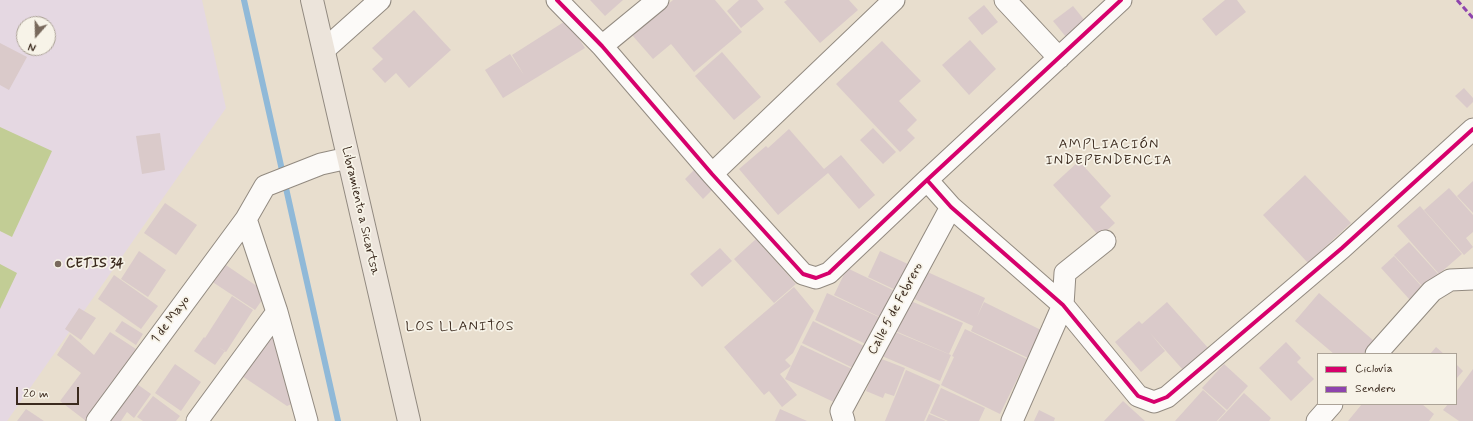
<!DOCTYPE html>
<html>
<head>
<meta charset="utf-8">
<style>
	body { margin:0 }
	#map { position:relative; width:1473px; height:421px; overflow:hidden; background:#e8dece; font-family:Mynerve,sans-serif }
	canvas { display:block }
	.legend { position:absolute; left:1317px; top:353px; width:140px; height:52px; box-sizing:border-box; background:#f7f3e8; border:1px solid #aca397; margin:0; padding:5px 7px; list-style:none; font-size:12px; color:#3b2a1e }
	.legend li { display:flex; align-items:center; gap:8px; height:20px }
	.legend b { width:20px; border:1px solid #aca397 }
	.north { position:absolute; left:16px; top:16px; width:40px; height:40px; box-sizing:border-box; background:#f7f3e8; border:1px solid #aca397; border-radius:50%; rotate:200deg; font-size:11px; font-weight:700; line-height:16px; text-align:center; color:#3b2a1e }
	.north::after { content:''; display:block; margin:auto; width:14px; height:18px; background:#78695c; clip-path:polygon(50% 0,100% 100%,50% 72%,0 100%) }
	.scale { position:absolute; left:16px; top:387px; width:63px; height:18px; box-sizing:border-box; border:2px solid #3b2a1e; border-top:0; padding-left:5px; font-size:12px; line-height:14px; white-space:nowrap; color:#3b2a1e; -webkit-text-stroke:3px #f7f3e8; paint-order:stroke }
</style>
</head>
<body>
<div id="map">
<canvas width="1473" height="421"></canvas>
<ul class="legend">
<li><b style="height:5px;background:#d6006c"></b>Ciclovía</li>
<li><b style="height:5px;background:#8e44ad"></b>Sendero</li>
</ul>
<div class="north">N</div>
<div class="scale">20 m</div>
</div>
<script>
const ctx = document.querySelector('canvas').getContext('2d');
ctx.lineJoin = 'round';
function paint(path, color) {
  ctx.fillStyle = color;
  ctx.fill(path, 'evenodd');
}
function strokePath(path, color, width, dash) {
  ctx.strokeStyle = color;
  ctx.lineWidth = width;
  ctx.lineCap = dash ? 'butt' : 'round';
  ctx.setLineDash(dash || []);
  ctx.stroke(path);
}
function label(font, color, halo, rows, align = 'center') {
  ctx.font = font + ' Mynerve,sans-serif';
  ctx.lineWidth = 3.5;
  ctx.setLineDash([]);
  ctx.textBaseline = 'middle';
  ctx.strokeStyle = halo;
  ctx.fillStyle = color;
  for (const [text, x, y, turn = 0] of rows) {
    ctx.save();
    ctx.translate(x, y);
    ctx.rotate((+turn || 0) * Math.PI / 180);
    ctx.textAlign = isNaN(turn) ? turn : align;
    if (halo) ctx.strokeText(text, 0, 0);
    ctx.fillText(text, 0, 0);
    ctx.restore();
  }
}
const built = new Path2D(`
	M0 0H202L226 108 7 421H0ZM24 24H48V48H24Z`);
const green = new Path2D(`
	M0 127 52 151 12 237 0 231Z
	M0 264 17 273 0 309Z`);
const stream = new Path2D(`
	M244 0 338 421`);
const building = new Path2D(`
	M590 0H623L605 16Z
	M673 0H715L742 32 694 72 671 44 653 59 632 35Z
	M739 0H757L764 9 741 28 727 11Z
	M787 0H849L858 10 820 43 784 2Z
	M1225 0H1237L1246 12 1216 36 1202 19Z
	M984 5 998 22 982 35 968 18Z
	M1073 6 1086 22 1066 37 1053 21Z
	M414 10 451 50 409 88 396 73 385 83 372 69 383 59 372 48Z
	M567 20 585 48 503 98 485 70 510 54 524 75 512 55Z
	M970 40 996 69 969 95 942 65Z
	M882 41 921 81 899 101 917 120 907 130 915 138 900 152 836 84Z
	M0 43 27 57 9 90 0 85Z
	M722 52 761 97 734 120 695 76Z
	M1464 88 1473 98V102L1467 108 1455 96Z
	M873 128 896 152 883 164 860 140Z
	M789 129 824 169 841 155 875 195 859 209 828 173 778 215 739 169 766 146 768 148Z
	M160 133 165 170 142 174 136 136Z
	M1079 161 1111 196 1100 207 1115 223 1100 237 1053 185Z
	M695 169 713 189 703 199 685 179Z
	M1305 175 1351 223 1308 263 1263 215Z
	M1473 181V213L1457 196Z
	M1449 188 1473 215V232L1466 238 1473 247 1464 255 1424 210Z
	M165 203 197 225 176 255 144 233Z
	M1420 206 1462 254 1439 274 1397 226Z
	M756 239 796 284 774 303 734 259Z
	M1409 242 1439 275 1424 288 1394 255Z
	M720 248 732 261 702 287 690 274Z
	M139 251 166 270 148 297 121 279Z
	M880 251 912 266 900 292 868 277Z
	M1394 256 1423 288 1410 300 1381 268Z
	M220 261 267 293 255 310 208 279Z
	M847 268 899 293 886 320 834 295Z
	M923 270 985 298 977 317 984 302 1041 330 1028 358 971 331 973 326 910 297Z
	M114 275 158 306 141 329 98 299Z
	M794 287 814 311 793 353 785 360 791 366 780 374 797 395 782 407 769 391 764 395 724 347Z
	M827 293 883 319 870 346 815 320Z
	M1319 293 1374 341 1363 354H1334L1295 321Z
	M232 296 253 310 226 352 218 347 225 351 215 365 194 351 204 337 205 338Z
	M906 299 963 323 949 354 893 330Z
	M1167 302 1209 349 1184 371 1150 333 1165 351 1141 372 1115 342 1139 321 1142 324Z
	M79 308 96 318 81 340 65 329Z
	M122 321 143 334 136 345 115 331Z
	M813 321 864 346 853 368 802 343Z
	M965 329 1027 359 1000 414 941 385 954 357 952 356Z
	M893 331 951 355 940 381 882 356Z
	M110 332 136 349 135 351 137 352 86 421 60 401 81 373 57 355 70 334 94 355Z
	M272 332 296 402 287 406 242 376Z
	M1286 342 1301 358 1297 362 1314 379 1291 401 1259 368Z
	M801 345 854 370 838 404 785 379Z
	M1436 347 1444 354H1430Z
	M879 358 905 368 894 396 885 393 883 398 866 391Z
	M175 364 201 382 181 411 155 393Z
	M1224 364 1248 386 1227 410 1202 388Z
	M1456 364 1463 371 1456 379Z
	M1473 369V421H1459L1443 410 1448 404H1456V392Z
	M906 370 940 385 924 421H885Z
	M130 379 151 394 134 418 127 412 121 421H100Z
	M941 388 985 408 979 421H948L930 413Z
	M1203 390 1226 411 1217 421H1175Z
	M1244 393 1271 418 1269 421H1218Z
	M153 396 180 416 176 421H143L137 417Z
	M1123 401 1145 421H1104Z
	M1362 404H1422L1434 414 1429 421H1348Z
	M26 409 44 421H17Z
	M780 409 807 421H775Z
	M1039 410 1055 418 1054 421H1034Z
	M929 414 946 421H926Z`);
const minor = new Path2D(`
	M557 0 602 46 712 174 803 274 816 278 829 273 927 180 1121 0
	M1005 0 1059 58
	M602 46 658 0
	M324 50 380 0
	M712 174 894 0
	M927 180 951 207 1063 305 1138 396 1154 402 1167 397 1342 248 1473 129
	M246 219 277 312 307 421
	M1376 354 1432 291 1450 280 1473 279
	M97 421 246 219 265 186 321 164 348 158
	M197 421 277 312
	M844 421 841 411 951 207
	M1012 421 1063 305 1065 273 1105 241
	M1317 421 1332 404`);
const major = new Path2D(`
	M312 0 409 421`);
const quiet = new Path2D(`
	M1457 0 1473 18`);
const cycleway = new Path2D(`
	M557 0 602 46 712 174 803 274 816 278 829 273 927 180 1121 0
	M927 180 951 207 1063 305 1138 396 1154 402 1167 397 1342 248 1473 129`);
const markers = [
	[58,264,4,"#78695c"]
];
const streetNames = [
	["Libramiento a Sicartsa",360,211,77],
	["Calle 5 de Febrero",896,309,-62],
	["1 de Mayo",171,320,-53]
];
const poiNames = [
	["CETIS 34",66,264]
];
const neighbourhoodNames = [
	["AMPLIACIÓN",1109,145],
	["INDEPENDENCIA",1109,161],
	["LOS LLANITOS",460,327]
];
paint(built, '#e5d8e2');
paint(green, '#c2cd95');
strokePath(stream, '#90b9d8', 6);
paint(building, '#dacaca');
strokePath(minor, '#928a80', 23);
strokePath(major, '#928a80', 24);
strokePath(minor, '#fcfaf8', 21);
strokePath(major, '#ece4db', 22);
strokePath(quiet, '#8e44ad', 3, [6, 3]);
strokePath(cycleway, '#d6006c', 4);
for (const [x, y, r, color] of markers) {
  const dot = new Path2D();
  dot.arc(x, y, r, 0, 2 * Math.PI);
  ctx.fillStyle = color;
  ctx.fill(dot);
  strokePath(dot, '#f7f3e8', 1.5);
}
label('13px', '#3b2a1e', '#f7f3e8', streetNames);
label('bold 13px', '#3b2a1e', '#f7f3e8', poiNames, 'left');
ctx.letterSpacing = '1px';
label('14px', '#3b2a1e', '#f7f3e8', neighbourhoodNames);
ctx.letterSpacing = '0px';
</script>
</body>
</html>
